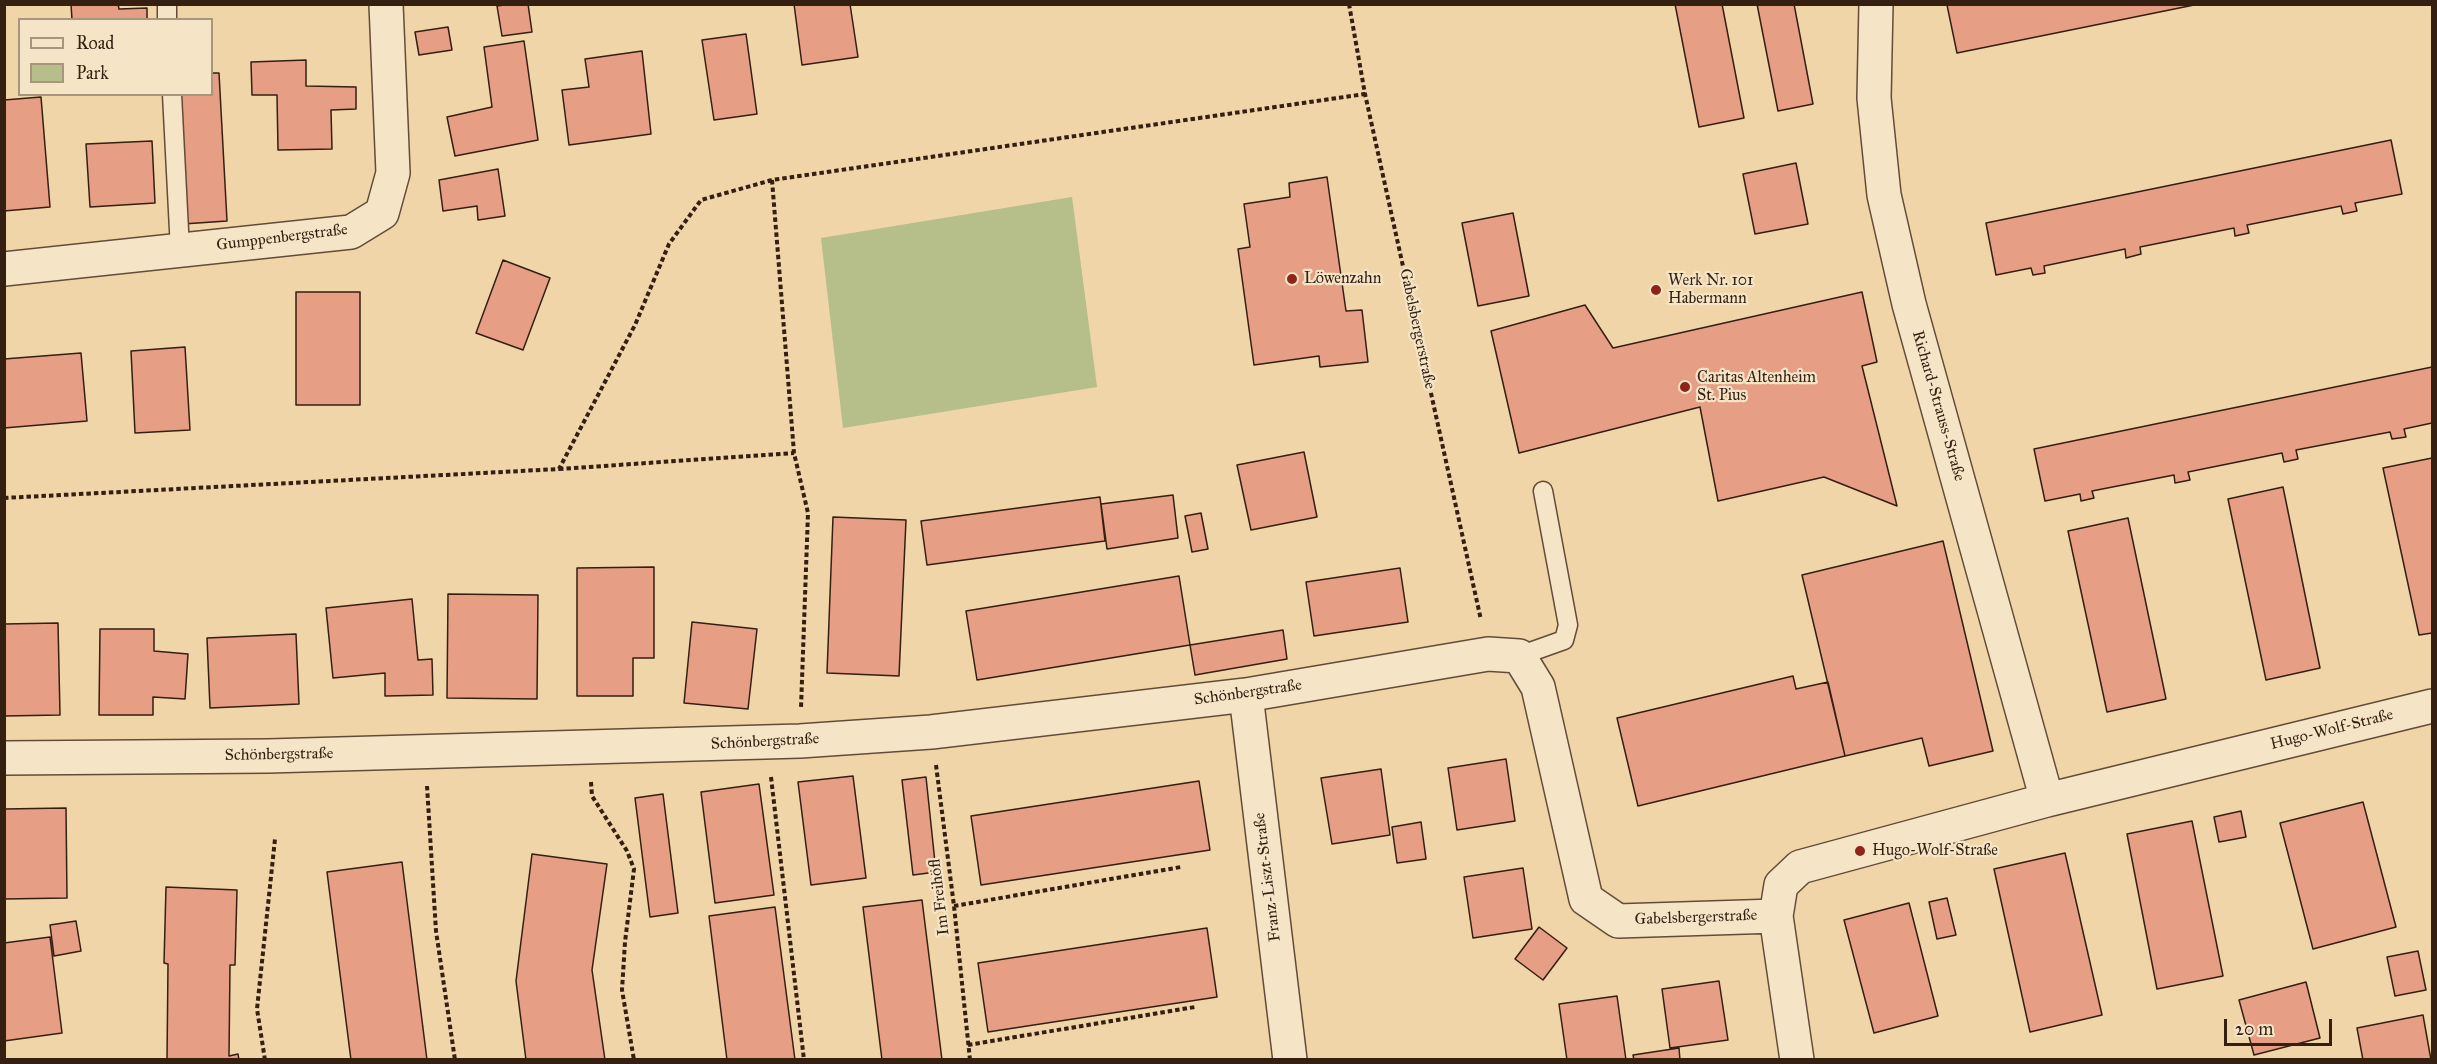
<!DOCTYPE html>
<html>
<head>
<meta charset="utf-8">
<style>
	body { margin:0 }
	#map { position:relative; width:2437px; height:1064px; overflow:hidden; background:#efd5a8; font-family:"IM FELL Great Primer",serif }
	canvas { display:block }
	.frame { position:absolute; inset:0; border:6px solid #341f11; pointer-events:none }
	.legend { position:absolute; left:18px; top:18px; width:195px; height:78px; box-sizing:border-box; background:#f5e4c6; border:2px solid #a8957e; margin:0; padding:8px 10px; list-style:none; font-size:18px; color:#341f11 }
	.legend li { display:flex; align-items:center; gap:12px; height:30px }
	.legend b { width:30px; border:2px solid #a8957e }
	.scale { position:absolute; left:2224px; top:1019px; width:108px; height:27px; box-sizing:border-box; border:3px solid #341f11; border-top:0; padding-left:8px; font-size:18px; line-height:21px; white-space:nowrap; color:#341f11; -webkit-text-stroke:4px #f5e4c6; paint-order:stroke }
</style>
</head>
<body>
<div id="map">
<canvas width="2437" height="1064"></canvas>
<div class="frame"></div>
<ul class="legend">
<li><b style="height:8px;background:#f5e4c6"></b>Road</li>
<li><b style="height:16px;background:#b6be89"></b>Park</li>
</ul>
<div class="scale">20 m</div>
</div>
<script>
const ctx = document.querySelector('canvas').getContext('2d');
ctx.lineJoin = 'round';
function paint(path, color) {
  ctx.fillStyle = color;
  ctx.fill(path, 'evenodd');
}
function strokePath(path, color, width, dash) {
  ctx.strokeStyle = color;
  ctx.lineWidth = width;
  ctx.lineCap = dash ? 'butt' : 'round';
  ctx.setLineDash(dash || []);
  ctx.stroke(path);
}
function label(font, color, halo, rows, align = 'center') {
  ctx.font = font + ' "IM FELL Great Primer",serif';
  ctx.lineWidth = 4.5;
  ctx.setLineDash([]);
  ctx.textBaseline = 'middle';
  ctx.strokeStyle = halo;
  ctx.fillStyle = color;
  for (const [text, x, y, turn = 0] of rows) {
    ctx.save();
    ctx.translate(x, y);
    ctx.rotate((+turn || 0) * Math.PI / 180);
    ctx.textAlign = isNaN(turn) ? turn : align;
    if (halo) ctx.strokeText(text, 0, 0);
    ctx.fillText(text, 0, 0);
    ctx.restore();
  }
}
const green = new Path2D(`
	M1072 197 1097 387 843 428 821 238Z`);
const building = new Path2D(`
	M71 4H118L119 9 147 8V20H72Z
	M511 4H528L532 32 502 36 497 6Z
	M794 4H850L858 57 802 65Z
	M1675 4H1722L1744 118 1699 127Z
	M1757 4H1794L1813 104 1778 111Z
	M1950 4H2199L1957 53 1947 5Z
	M448 27 452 50 419 55 415 32Z
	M746 34 757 114 714 120 702 40Z
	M524 41 538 140 455 156 447 117 492 107 484 47Z
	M642 51 651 134 569 145 562 90 589 87 585 59Z
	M306 60V86L356 87V109L331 110 332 149 278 150 277 95H252L251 62Z
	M212 73H219L227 221 183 224 175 94H212Z
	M41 97 50 207 4 211V100Z
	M2391 140 2402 194 2355 203 2357 211 2343 214 2341 206 2247 225 2249 233 2235 236 2234 228 2140 247 2141 254 2126 258 2125 249 2044 266 2045 273 2033 275 2031 268 1996 275 1986 223Z
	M152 141 155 203 90 207 86 144Z
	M1796 163 1808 224 1755 234 1743 174Z
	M498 169 505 216 478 220 477 206 443 211 439 180Z
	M1327 177 1346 311 1362 310 1368 362 1320 367 1319 356 1254 365 1238 249 1250 247 1244 204 1290 197 1289 183Z
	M1513 213 1529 296 1478 306 1462 223Z
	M503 260 550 278 523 350 476 333Z
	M296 292H360V405H296Z
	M1862 292 1877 362 1862 366 1897 506 1824 477 1718 501 1700 407 1519 453 1491 331 1585 305 1613 348Z
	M185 347 190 430 135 433 131 351Z
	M81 353 87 421 4 428V359Z
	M2432 367V423L2404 429 2406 437 2392 439 2390 432 2296 450 2298 459 2284 462 2282 453 2188 472 2190 480 2175 483 2174 475 2092 491 2094 498 2081 501 2080 494 2045 501 2034 449Z
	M1304 452 1317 517 1251 530 1237 465Z
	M2432 458V633L2419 635 2383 468Z
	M2283 487 2320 668 2266 680 2228 499Z
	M1173 495 1178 538 1107 549 1101 504Z
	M1100 497 1105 541 927 565 921 521Z
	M1201 513 1208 549 1192 552 1185 516Z
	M833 517 906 520 899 676 827 673Z
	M2128 518 2166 699 2107 712 2068 531Z
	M1943 541 1993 751 1929 766 1922 738 1845 756 1802 575Z
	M654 567V658H633V696H577V568Z
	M1400 568 1408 622 1314 636 1306 582Z
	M1179 576 1190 645 977 680 966 611Z
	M448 594 538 595 537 699 447 698Z
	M412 599 418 660 432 659 433 695 385 696V673L333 678 326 608Z
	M692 622 757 629 748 709 684 703Z
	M58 623 60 715 4 716V624Z
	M100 629H154V651L188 654 185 699 153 697V715H99Z
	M1283 630 1287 659 1195 675 1190 645Z
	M296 634 299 704 210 708 207 638Z
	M1793 676 1796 689 1828 682 1845 756 1638 806 1617 718Z
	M1506 759 1515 821 1457 830 1448 768Z
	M1381 769 1390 835 1332 844 1321 778Z
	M853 776 866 878 811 885 798 782Z
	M926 777 936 872 913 875 902 780Z
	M1199 781 1210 850 981 885 971 816Z
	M759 784 774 895 715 903 701 792Z
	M663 794 678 913 650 917 635 798Z
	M2363 802 2396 927 2313 949 2280 823Z
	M66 808 67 898 4 899V809Z
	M2241 811 2246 837 2219 842 2214 817Z
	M2192 821 2223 976 2157 989 2127 834Z
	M1421 822 1426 859 1397 863 1392 827Z
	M2065 853 2102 1015 2030 1032 1994 869Z
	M532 854 607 864 592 970 605 1060H526L516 981Z
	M402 862 427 1060H351L327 872Z
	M1523 868 1532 929 1473 938 1464 877Z
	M166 887 237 890 235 965H230L229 1056 238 1054 239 1060H167L168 964 164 963Z
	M1947 898 1956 935 1937 939 1929 902Z
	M922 900 942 1060H882L863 907Z
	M1909 903 1938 1016 1874 1033 1844 920Z
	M775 907 795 1060H727L709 916Z
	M76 921 81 951 54 956 50 925Z
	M1539 927 1567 948 1543 980 1515 959Z
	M1207 928 1217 997 988 1032 978 963Z
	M50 937 62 1033 4 1041V943Z
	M2418 951 2426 990 2395 996 2387 957Z
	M1719 981 1728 1040 1670 1048 1662 989Z
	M2306 982 2320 1038 2254 1055 2239 1000Z
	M1617 996 1626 1060H1567L1559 1004Z
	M2423 1015 2431 1060H2363L2357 1028Z
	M1679 1048 1680 1060H1634L1633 1055Z`);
const path = new Path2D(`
	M1349 4 1365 94 1481 620
	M772 180 794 453 808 513 801 708
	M559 469 794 453
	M4 498 559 469 635 325 669 244 701 200 772 180 1365 94
	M936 765 954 906 970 1060
	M771 777 804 1060
	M591 782 592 796 627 851 634 869 625 942 622 990 634 1060
	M427 786 436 931 455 1060
	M954 906 1181 867
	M968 1045 1195 1007
	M265 1060 257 1009 275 839`);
const lane = new Path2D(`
	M167 4V20
	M172 94 180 250
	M1519 656 1564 640 1568 625 1543 491`);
const street = new Path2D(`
	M1876 4 1874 98 1884 195 1909 304 2047 800
	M4 269 351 232 382 213 393 173 386 4
	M1246 695 1290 1060
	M4 758 268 756 800 741 931 732 1246 695 1488 654 1519 656 1538 687 1586 899 1618 921 1776 916
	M1797 1060 1776 916 1781 885 1800 867 2047 800 2432 706`);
const markers = [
	[1292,279,6,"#8f2418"],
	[1656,290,6,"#8f2418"],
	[1685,387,6,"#8f2418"],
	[1860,851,6,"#8f2418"]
];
const streetNames = [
	["Gumppenbergstraße",282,238,-7],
	["Gabelsbergerstraße",1417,329,78],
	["Richard-Strauss-Straße",1938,406,74],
	["Schönbergstraße",1248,693,-8],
	["Hugo-Wolf-Straße",2332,730,-14],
	["Schönbergstraße",765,742,-3],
	["Schönbergstraße",279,755,-1],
	["Franz-Liszt-Straße",1268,877,-97],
	["Im Freihöfl",940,897,-97],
	["Gabelsbergerstraße",1696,918,-2]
];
const poiNames = [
	["Löwenzahn",1304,279],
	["Werk Nr. 101",1668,281],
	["Habermann",1668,299],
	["Caritas Altenheim",1697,378],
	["St. Pius",1697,396],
	["Hugo-Wolf-Straße",1872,851]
];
paint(green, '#b6be89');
paint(building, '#e69e85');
strokePath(building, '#341f11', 1.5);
strokePath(lane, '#634c37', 21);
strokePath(street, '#634c37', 36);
strokePath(path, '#341f11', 4, [4.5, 3]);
strokePath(lane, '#f5e4c6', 18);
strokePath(street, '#f5e4c6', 33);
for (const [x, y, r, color] of markers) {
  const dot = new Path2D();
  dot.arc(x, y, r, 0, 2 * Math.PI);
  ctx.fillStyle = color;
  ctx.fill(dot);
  strokePath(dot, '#f5e4c6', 2);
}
label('16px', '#341f11', '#f5e4c6', streetNames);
label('16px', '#341f11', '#f5e4c6', poiNames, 'left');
</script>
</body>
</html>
